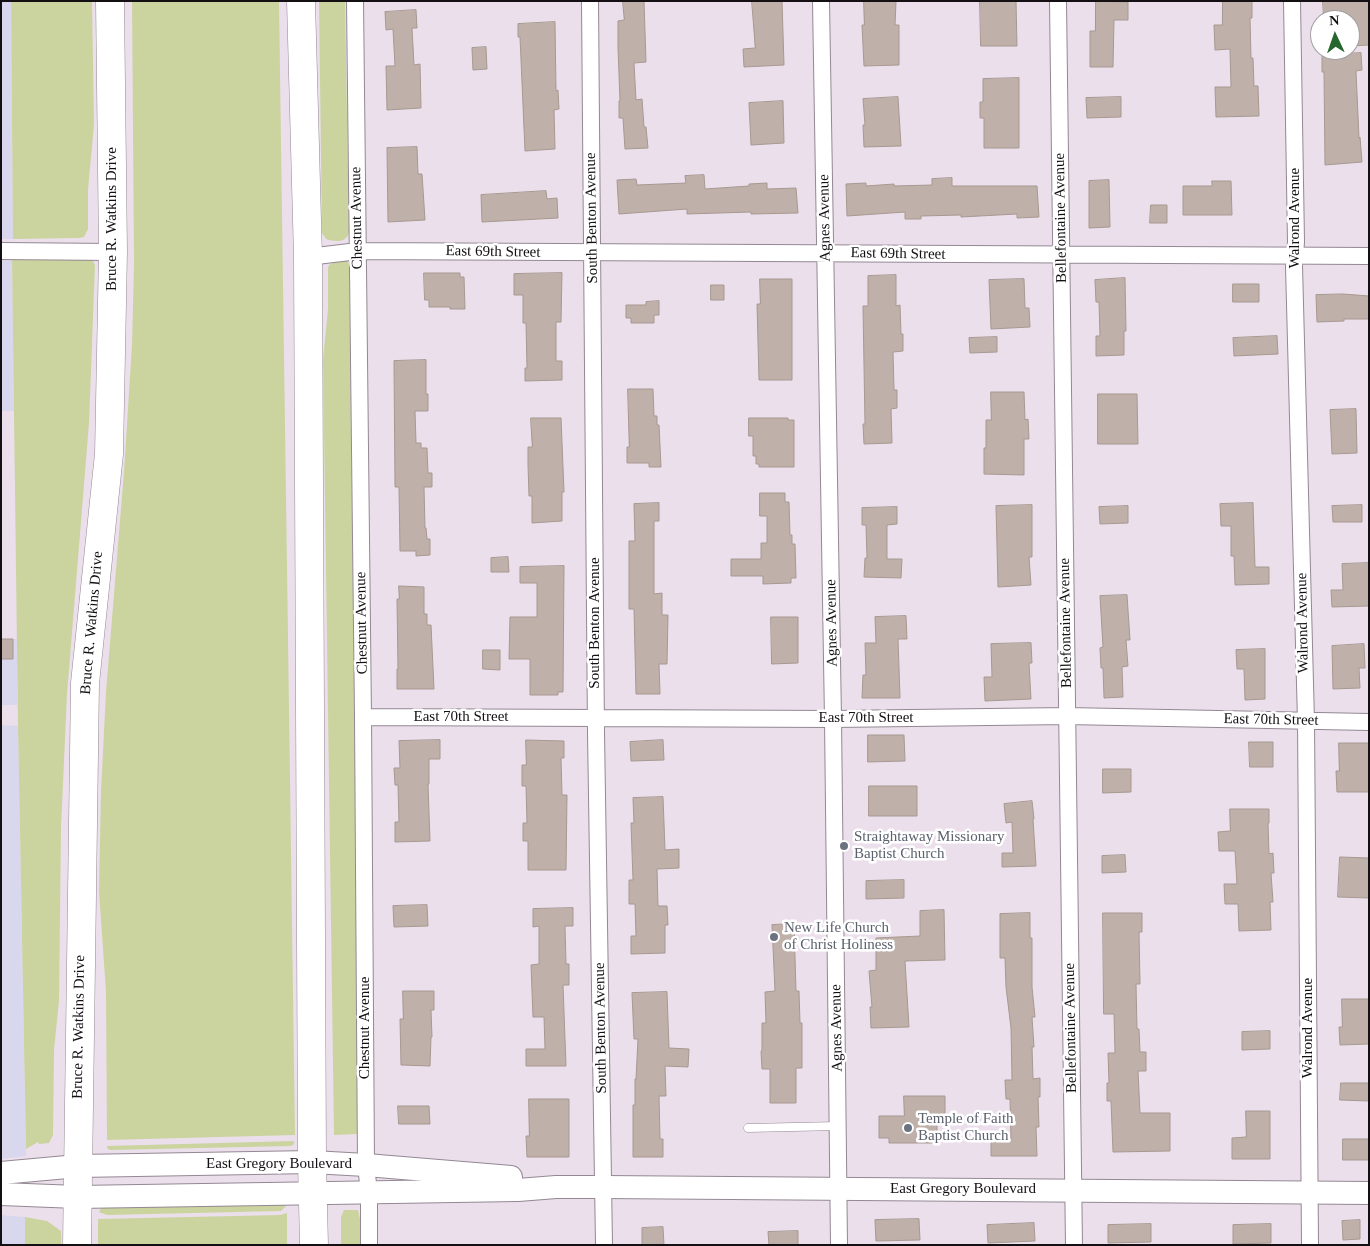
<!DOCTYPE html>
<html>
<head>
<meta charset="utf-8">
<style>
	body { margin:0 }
	#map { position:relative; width:1370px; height:1246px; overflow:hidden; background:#ebdfeb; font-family:Georgia,serif }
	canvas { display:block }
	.frame { position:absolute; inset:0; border:2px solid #130f13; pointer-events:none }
	.north { position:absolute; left:1310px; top:10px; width:50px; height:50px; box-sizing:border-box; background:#fff; border:1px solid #a19fa1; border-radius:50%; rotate:357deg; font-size:14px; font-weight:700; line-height:20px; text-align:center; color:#130f13 }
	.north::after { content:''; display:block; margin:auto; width:18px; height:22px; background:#26662f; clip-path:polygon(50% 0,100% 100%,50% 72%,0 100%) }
</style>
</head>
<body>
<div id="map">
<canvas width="1370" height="1246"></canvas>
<div class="frame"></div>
<div class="north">N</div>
</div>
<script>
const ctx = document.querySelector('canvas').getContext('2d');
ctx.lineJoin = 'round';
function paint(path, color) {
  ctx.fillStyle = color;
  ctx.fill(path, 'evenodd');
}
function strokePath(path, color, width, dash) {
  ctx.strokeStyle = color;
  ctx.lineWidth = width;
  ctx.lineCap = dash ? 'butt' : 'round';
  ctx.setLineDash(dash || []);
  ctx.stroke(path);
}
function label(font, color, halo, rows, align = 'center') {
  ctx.font = font + ' Georgia,serif';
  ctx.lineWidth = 5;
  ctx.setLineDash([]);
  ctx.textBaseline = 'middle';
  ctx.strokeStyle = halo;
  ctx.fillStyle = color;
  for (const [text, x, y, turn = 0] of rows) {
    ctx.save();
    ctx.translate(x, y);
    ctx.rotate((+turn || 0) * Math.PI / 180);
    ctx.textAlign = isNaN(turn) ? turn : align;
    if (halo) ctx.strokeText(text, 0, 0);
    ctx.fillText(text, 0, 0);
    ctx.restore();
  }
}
const commercial = new Path2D(`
	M1 1H11L13 239H1Z
	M1 257H12L14 411H1Z
	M1 639H17V705H1Z
	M1 725 18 726 26 1156 1 1159Z
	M1 1215 25 1217V1245H1Z`);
const green = new Path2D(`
	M11 1H92L94 124 88 190V229L84 237 79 238 13 239Z
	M132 1H279L295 1135 107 1140 106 992 99 892 101 791 106 692 124 472 132 345 134 264Z
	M319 1H345L349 232C347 243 335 242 326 239L322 233Z
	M12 257 92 259 95 265 89 423 67 694 61 828 59 1001 54 1050 53 1135 49 1143 39 1144 38 1142 26 1149 18 726Z
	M345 260 348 261 349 265 359 1117 357 1134 334 1135 323 360 328 309V268L329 265 336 261Z
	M294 1141V1144L291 1146 110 1150 107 1148V1146Z
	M284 1204 287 1205 281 1211 107 1215 99 1212 101 1208Z
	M344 1210H358L360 1219 361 1245H341V1217Z
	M287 1213V1245H98V1219L280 1215Z
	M25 1217 47 1221 61 1231V1245H25Z`);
const building = new Path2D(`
	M623 1H644L646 62 634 63 636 100 642 99 644 127H646L648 148 625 149 623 118H619V101H620L618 47V21L624 20Z
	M752 1H782L784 65 744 67 743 49 755 48Z
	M864 1H896L895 25H899V65L864 66 862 25H864Z
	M980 1H1016L1017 46H981Z
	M1096 1 1128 2V20H1114L1113 67H1090V31H1095Z
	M1223 1H1252V18H1250L1251 58H1253L1254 86H1258L1259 116 1216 117 1215 87H1231L1230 49 1215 50 1214 25H1222Z
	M1323 1H1369V45L1350 46V18H1324Z
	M416 10 417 28H412L414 65 420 64 421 108 387 110 386 66H395L393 29 386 30 385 12Z
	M555 22 556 91 558 90 559 109 554 110 555 149 525 151 520 37H518V24Z
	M486 47 487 69 473 70 472 48Z
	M1361 53 1362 70 1356 71 1359 138 1360 137 1362 162 1325 165 1324 72H1322V55Z
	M1019 78V148H984V118H980V102H983V79Z
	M898 97 901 146 864 147 863 125H865L863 99Z
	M1121 97V117L1087 118 1086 98Z
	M783 101 784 143 751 145 749 103Z
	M417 147 418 174H422L425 220 388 222 387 148Z
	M704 175 705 189 749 186V184L767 183V189L796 188 798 213 751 214V212L687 214V209L619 214 617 180 636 179 637 185 686 183 685 176Z
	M952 178V186H1037L1039 217 1017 218V214L961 217V215L921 216V219H905V212L847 216 846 184 866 183V186L894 184V186L932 185V179Z
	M1109 180 1110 227 1089 228V181Z
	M1212 181H1231L1232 215H1183V186H1212Z
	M546 191 547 199 557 198 558 218 482 222 481 195Z
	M1151 205H1167V223H1150Z
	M424 273H460V277H464L465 309H450V307H429V300H425Z
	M562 273 561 322H556V361H562V380L525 381V368H527L526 323H523V295H514V274Z
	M896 275V306L900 305 901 334H903V351L893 352 894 390H897V408L891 409 892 443 864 444 863 424H865L863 306H868V276Z
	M1125 278 1126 331H1124V355L1096 356V336H1100L1099 302H1096L1095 280Z
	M760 279H792V380H759L757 304H760Z
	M1024 279 1025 308H1029L1030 327 991 329 989 280Z
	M1233 284H1259V302H1233Z
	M711 285H724V300H711Z
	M1343 294 1369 296V319H1344V321L1317 322 1316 295Z
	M659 301V315H654V323H631V318H626V305H646V302Z
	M1277 336 1278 354 1234 356 1233 338Z
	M997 337V352L970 353 969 338Z
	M426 360V394H428V411H415L416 443H421V448H427L428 473H432V487H424L425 528H426L427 539H430V555L416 556V551H400L399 487H395L394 361Z
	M628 389H653L654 416H657V425H659L661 467H649V463H627V447H629Z
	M991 392H1024L1025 420 1028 419 1029 439H1024V475L984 474V448H986V420H991Z
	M1098 394H1137L1138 444H1098Z
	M1356 409 1357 453 1332 454 1330 410Z
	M531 418H561L564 492H562V521L532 523V496H529L528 465V447H532Z
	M749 418H788V420H794V467H759V464H756V456H753V436H749Z
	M760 493H785V502H789L790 535H792V544H795L796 578H791V583L763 584V576H731V559H761V543H767V516H760Z
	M659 503V521H654V594L662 593V615H668L667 664H659L660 694H636L634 609H629V541H635L634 504Z
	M1253 503 1255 567H1269V584L1235 585 1234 556H1231V526H1221L1220 504Z
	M1032 505V557H1029L1031 585 998 587 996 506Z
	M1362 505V522H1333L1332 506Z
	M1128 506V523L1100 524 1099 507Z
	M897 507V524L887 525V559H902L901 578 864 577 865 558H867L866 525H862V508Z
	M508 557 509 572H491V558Z
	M1369 563V606L1332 607 1331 590H1343L1342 564Z
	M564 566 563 692H558V695H530V659H509L510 617H537V583H520V567Z
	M399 586 424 587V614H427V625H431L434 689H397V669H398L397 599H399Z
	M1127 595 1130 640H1126L1128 666 1122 667 1123 697 1104 698 1103 668H1101L1100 648 1103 647 1100 596Z
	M906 616 907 639H898L900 698H862L863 675H866L865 643H876L875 617Z
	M771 617H798V663L772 664Z
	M1 639H13V659H1Z
	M1031 643 1032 663H1029L1031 699 985 701 984 677H992L991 644Z
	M1364 644 1365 668H1359L1360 688 1333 689 1332 646Z
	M1265 649V699L1245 700 1244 669H1237L1236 650Z
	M483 650H500V670L483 669Z
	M868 735H904L905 761 868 762Z
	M440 740V759H429V784H428L430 841 395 842V822H399L398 785H395L394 768H400L399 741Z
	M526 740 564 741V758H561L562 795H567L566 870H528V841H523V823H527L526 786H522V765H526Z
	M663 740 664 760 631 761 630 742Z
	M1249 742H1273V767H1250Z
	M1339 743H1369V792H1337L1336 771H1339Z
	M1103 769H1131V792L1103 793Z
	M869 786H917V816H869Z
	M663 797 665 850 679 849V868L657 869 658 906H667L668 925H665V953L631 954V936H636L635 904H629V880H633L631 823H634L633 798Z
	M1032 801 1034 819H1033L1036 866 1002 867V853H1013L1012 822 1006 823 1004 804Z
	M1230 809H1269V823H1268L1269 854 1273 853 1274 873H1271L1273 902H1270L1271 930 1239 931 1238 904H1225L1224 884H1237L1235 851H1219L1218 832 1230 831Z
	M1125 855 1126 872 1102 873V856Z
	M1340 857 1369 858V898L1338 897Z
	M904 880V898L866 899V881Z
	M427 905 428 926 394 927 393 906Z
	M573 908V926H565L566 964H569V985H563L566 1066H526V1049H545L544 1017H533L531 965 539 964V926L533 927V909Z
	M944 910 945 960 905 961 909 1027 871 1028 870 1007H872L869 971 876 970V938L920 936V911Z
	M1030 913V938H1032V987L1035 1017H1032L1034 1047H1032L1033 1079 1040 1078V1097H1038L1039 1127H1036L1037 1156H991V1139H1011L1010 1099H1006L1005 1080H1012L1011 1028 1006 987 1005 958H1000V914Z
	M1103 913H1142V932H1139L1140 984H1136L1137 1029H1139L1140 1052H1146V1071H1138L1140 1113H1170V1151L1113 1152 1111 1101H1107V1083H1109L1108 1053H1115L1114 1014H1104Z
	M794 924 796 991H799L800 1023H802V1068H796V1103H770V1069H762L761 1051 762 1050V1023H766L765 992 775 991 772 925Z
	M403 991H434V1010H431L432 1037H431L430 1066 401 1065 400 1019H403Z
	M667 992 669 1048 689 1049 688 1067 665 1066 666 1096H659L660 1139H663V1157H633V1105H635V1079H636L638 1039H634L632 993Z
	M1342 999H1369V1044L1340 1045 1339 1027H1342Z
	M1270 1031V1049L1242 1050V1032Z
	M1341 1083H1369V1101L1340 1100Z
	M904 1096H945V1118H937V1143H889V1138H879V1116H904Z
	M529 1099H569V1157H527L526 1136H529Z
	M398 1106H429L430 1124H399Z
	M1246 1111H1270V1159H1232V1138L1246 1137Z
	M1343 1139H1369V1160H1343Z
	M919 1219 920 1240 876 1241 875 1220Z
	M1360 1220V1239L1343 1240 1342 1221Z
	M1034 1223 1035 1241 988 1243 987 1225Z
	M1151 1224V1242L1108 1243V1225Z
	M1271 1224V1243L1233 1244V1225Z
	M663 1227 664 1245H642V1228Z
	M798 1231V1245H769L768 1232Z`);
const lane = new Path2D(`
	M748 1128 838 1126`);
const street = new Path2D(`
	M355 1 363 717 366 1165 369 1193V1245
	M590 1 596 732 604 1245
	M821 1 833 719 839 1245
	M1058 1 1074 1245
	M1292 1 1296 242 1294 266 1306 721 1310 1245
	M1 251 113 252
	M308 257 358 251 1369 256
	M363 717 833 719 1067 716 1369 722`);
const secondary = new Path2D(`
	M1 1173 78 1166 312 1162 366 1165 511 1177
	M1 1194 77 1197 518 1190 556 1187H603L1369 1193`);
const highway = new Path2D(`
	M301 1 308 257 312 1162 314 1245
	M77 1245 85 683 109 454 113 252 110 1`);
const markers = [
	[844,846,5,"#6b7280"],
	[774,937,5,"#6b7280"],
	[908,1128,5,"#6b7280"]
];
const streetNames = [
	["Chestnut Avenue",357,218,-91],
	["South Benton Avenue",592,218,-91],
	["Agnes Avenue",825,218,-91],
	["Bellefontaine Avenue",1061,218,-91],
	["Walrond Avenue",1295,218,-90],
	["Bruce R. Watkins Drive",112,219,-90],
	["East 69th Street",493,252,1],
	["East 69th Street",898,254,1],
	["Bruce R. Watkins Drive",92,623,-85],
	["Chestnut Avenue",362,623,-91],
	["South Benton Avenue",595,623,-90],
	["Agnes Avenue",832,623,-91],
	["Bellefontaine Avenue",1066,623,-91],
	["Walrond Avenue",1303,623,-91],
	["East 70th Street",461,717],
	["East 70th Street",866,718],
	["East 70th Street",1271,720,1],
	["Bruce R. Watkins Drive",79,1027,-89],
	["Chestnut Avenue",365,1028,-90],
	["South Benton Avenue",601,1028,-91],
	["Agnes Avenue",837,1028,-91],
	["Bellefontaine Avenue",1071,1028,-91],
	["Walrond Avenue",1308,1028,-90],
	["East Gregory Boulevard",279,1164],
	["East Gregory Boulevard",963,1189]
];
const worshipNames = [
	["Straightaway Missionary",854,837],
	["Baptist Church",854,854],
	["New Life Church",784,928],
	["of Christ Holiness",784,945],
	["Temple of Faith",918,1119],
	["Baptist Church",918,1136]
];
paint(commercial, '#d9d7ed');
paint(green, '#cbd49f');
paint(building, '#bfb0a9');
strokePath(building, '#a79891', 1);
strokePath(lane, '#938893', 9);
strokePath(street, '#938893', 18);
strokePath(secondary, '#938893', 24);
strokePath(highway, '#938893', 29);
strokePath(lane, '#fff', 8);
strokePath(street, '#fff', 16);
strokePath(secondary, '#fff', 22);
strokePath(highway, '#fff', 28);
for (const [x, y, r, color] of markers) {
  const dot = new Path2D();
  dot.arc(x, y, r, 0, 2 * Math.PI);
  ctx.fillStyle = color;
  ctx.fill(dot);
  strokePath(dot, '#fff', 2);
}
label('15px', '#130f13', '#fff', streetNames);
label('15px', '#5b616d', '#fff', worshipNames, 'left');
</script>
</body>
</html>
